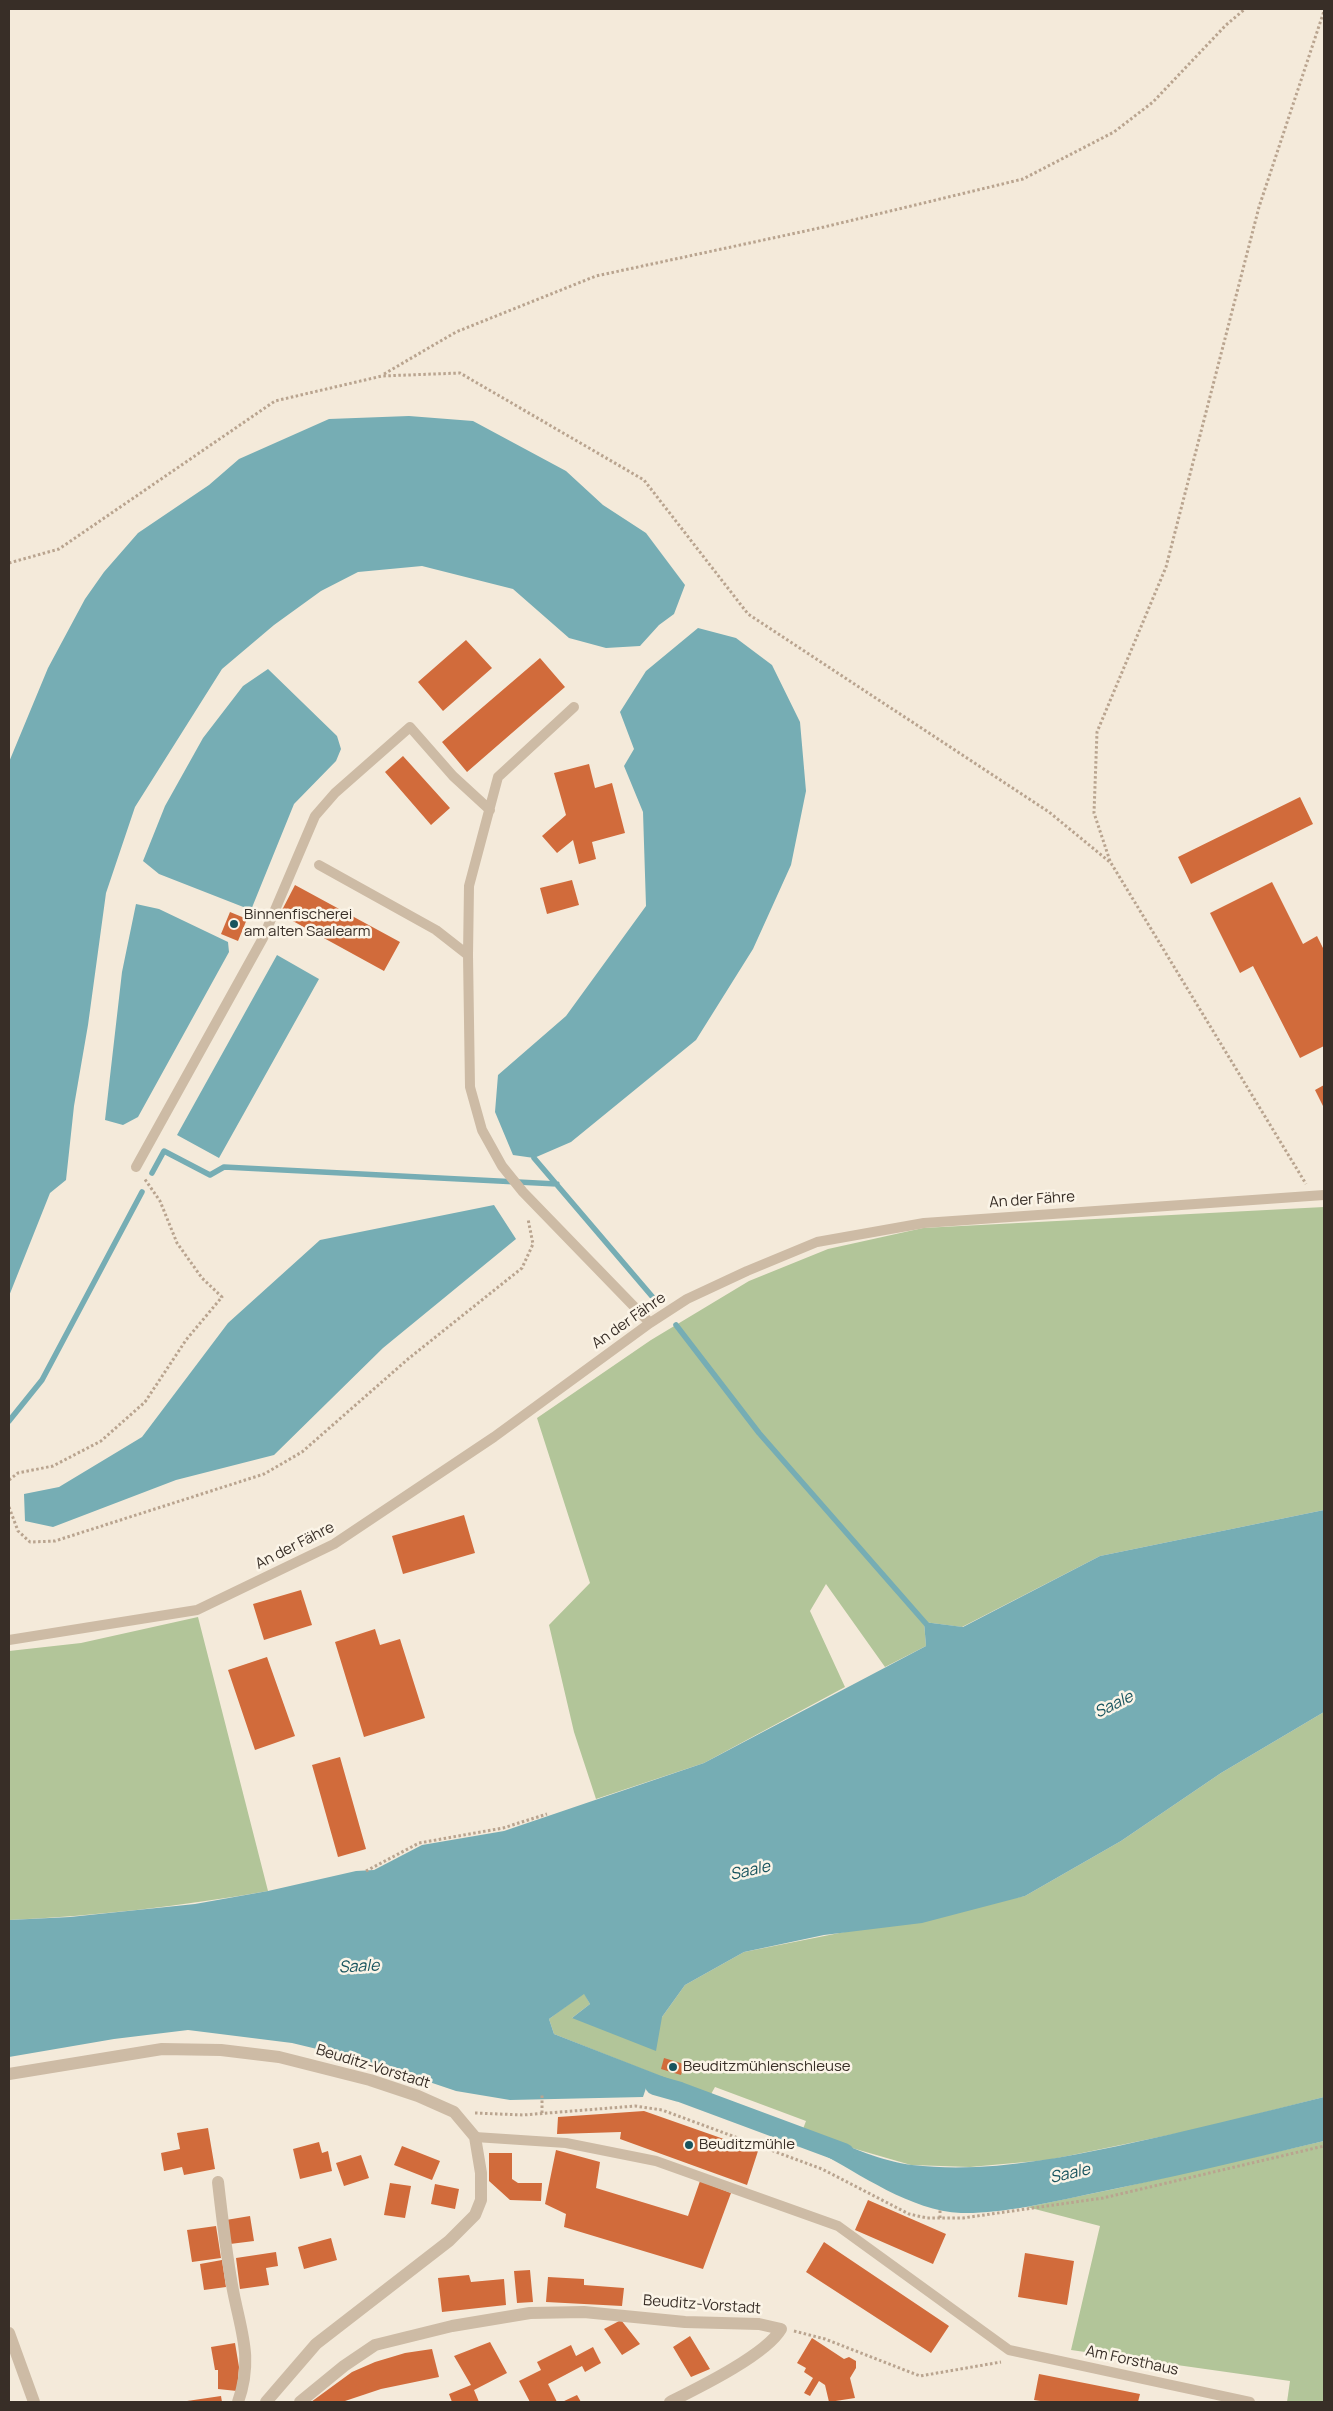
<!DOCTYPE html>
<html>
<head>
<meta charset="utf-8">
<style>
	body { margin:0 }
	#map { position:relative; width:1333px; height:2411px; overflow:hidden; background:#f4eada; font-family:Manrope,sans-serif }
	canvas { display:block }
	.frame { position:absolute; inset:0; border:10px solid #382e27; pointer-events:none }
</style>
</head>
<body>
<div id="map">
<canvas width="1333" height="2411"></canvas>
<div class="frame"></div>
</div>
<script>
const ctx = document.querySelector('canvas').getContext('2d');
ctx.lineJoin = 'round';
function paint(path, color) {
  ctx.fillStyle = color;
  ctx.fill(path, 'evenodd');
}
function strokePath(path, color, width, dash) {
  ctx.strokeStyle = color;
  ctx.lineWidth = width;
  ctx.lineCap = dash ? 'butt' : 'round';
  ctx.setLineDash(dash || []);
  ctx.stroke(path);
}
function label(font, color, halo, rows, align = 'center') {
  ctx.font = font + ' Manrope,sans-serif';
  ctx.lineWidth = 5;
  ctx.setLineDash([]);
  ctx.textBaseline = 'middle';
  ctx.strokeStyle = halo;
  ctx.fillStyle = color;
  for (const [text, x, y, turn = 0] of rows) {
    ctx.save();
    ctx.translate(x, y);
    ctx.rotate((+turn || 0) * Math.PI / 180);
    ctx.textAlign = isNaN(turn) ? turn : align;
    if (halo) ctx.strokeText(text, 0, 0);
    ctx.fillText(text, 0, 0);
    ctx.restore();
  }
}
const green = new Path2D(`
	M1324 1207V1510L1100 1556 962 1627 924 1622 926 1646 885 1667 826 1584 810 1611 845 1687 704 1763 596 1799 574 1732 549 1625 590 1583 537 1418 651 1340 749 1281 828 1249 923 1228Z
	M198 1617 268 1891C182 1906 96 1916 9 1920V1651L81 1643Z
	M1324 1712V2097L1203 2128 1048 2160 970 2167 911 2165 852 2148 803 2129 806 2121 715 2087 710 2096 554 2034 549 2019 584 1993 590 2004 572 2018 662 2017 685 1985 744 1952 1025 1896 1121 1841 1221 1773Z
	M1324 2141V2402H1287L1290 2381 1071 2350 1100 2226 1027 2207 1119 2188Z`);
const water = new Path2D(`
	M409 416 473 421 566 471 603 505 646 533 685 585 674 614 659 625 640 646 606 648 569 638 513 589 422 566 358 572 321 591 274 625 222 669 135 807 106 893 88 1025 74 1106 66 1180 50 1193 9 1296V762L48 668 85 599 104 572 138 533 209 485 239 459 329 419Z
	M698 628 736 638 772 665 800 722 806 791 791 865 753 949 696 1040 571 1142 534 1158 513 1155 495 1112 498 1075 566 1016 646 906 643 812 624 766 634 749 620 712 646 671Z
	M268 669 337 736 341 749 336 761 294 804 251 910 159 874 143 861 165 806 203 738 243 686Z
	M136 904 159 909 228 942 229 952 138 1117 123 1125 105 1120 122 972Z
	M277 955 319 979 219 1158 177 1135Z
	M494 1205 516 1239 383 1348 274 1455 176 1480 53 1527 25 1521 24 1494 59 1487 142 1437 228 1323 320 1240Z
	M1324 1510V1712L1221 1773 1121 1841 1025 1896 922 1923 824 1935 744 1952 685 1985 662 2017 656 2051 572 2018 590 2004 584 1994 549 2019 554 2034 682 2084 678 2100 646 2088 643 2097 510 2100 456 2091 367 2061 292 2043 188 2030 114 2039 9 2057V1920L70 1917 195 1904 268 1891 356 1871 374 1870 422 1845 504 1831 704 1763 926 1646 924 1622 963 1627 1100 1556Z
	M1324 2097V2141C1245 2160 1165 2179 1085 2195 1048 2203 999 2214 961 2213 911 2211 860 2174 817 2151L822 2136C848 2146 884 2162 912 2165 981 2173 1051 2160 1118 2146 1187 2131 1256 2114 1324 2097Z`);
const stream = new Path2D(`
	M534 1158 656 1301
	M152 1173 164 1151 210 1175 224 1167 557 1184
	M676 1325 759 1433 928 1626
	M9 1421 42 1380 142 1192`);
const canal = new Path2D(`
	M655 2085 680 2092 844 2153`);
const building = new Path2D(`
	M466 640 492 668 443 711 418 682Z
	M540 658 565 687 467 772 442 742Z
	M403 756 450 808 431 825 385 772Z
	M589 764 595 788 612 783 625 833 592 842 596 859 579 864 573 840 557 853 542 836 566 815 554 773Z
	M1300 797 1313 824 1191 884 1178 857Z
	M572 880 579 905 547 914 540 888Z
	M1272 882 1303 944 1317 936 1324 950V1046L1300 1058 1253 966 1240 973 1210 913Z
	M295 885 400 942 384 971 280 914Z
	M230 912 247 919 238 941 221 934Z
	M1324 1085V1108L1315 1090Z
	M464 1515 475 1553 403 1574 392 1536Z
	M301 1590 312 1625 264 1640 253 1604Z
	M375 1629 380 1645 400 1639 425 1718 364 1737 335 1642Z
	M267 1657 295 1736 255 1750 228 1670Z
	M340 1757 366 1849 338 1857 312 1765Z
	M664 2058 684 2064 681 2075 661 2069Z
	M644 2111 758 2151 747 2185 620 2139 621 2132 557 2134 558 2117Z
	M208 2128 215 2169 184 2175 182 2167 164 2171 161 2153 180 2149 177 2133Z
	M319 2142 322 2153 328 2151 332 2171 300 2179 293 2149Z
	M402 2146 440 2161 432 2180 394 2165Z
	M556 2150 600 2162 596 2188 688 2216 700 2181 731 2193 703 2269 564 2227 566 2214 545 2204Z
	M489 2153H512V2179L518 2183H542L541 2201 510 2200 489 2181Z
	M361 2155 369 2178 344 2186 336 2163Z
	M390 2183 411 2186 405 2218 384 2215Z
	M435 2184 459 2189 455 2209 431 2204Z
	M868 2200 946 2234 933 2264 855 2230Z
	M250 2216 254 2241 230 2244 226 2220Z
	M216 2226 221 2258 192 2262 187 2230Z
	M331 2238 337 2260 304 2269 298 2247Z
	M824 2242 949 2326 931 2353 806 2272Z
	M276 2252 278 2266 266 2268 269 2285 240 2289 236 2258Z
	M1025 2253 1074 2261 1067 2305 1018 2297Z
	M222 2260 226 2287 204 2290 200 2264Z
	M530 2270 533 2302 517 2303 514 2271Z
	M469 2275 471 2282 504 2279 506 2305 442 2312 438 2278Z
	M548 2277 584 2279V2285L624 2288 622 2306 546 2302Z
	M621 2320 640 2344 622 2355 604 2329Z
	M690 2336 710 2369 691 2377 673 2347Z
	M812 2338 844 2359 849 2357 856 2361V2368L850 2378 855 2398 829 2402 825 2385 819 2381 810 2396 804 2393 813 2378 804 2372 806 2368 797 2363Z
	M490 2342 507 2373 474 2390 479 2402H452L449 2394 471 2385 454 2356Z
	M235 2343 239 2367 237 2391 218 2389V2370H215L211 2347Z
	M571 2345 576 2356 593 2347 601 2363 585 2372 582 2366 548 2384 557 2402H530L519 2381 541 2370 537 2362Z
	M432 2349 439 2377 381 2389 342 2402H311L352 2372 375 2362 405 2353Z
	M1039 2374 1140 2394 1138 2402H1047L1034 2400Z
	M577 2395 581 2402H562Z
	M221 2396 222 2402H187V2401Z`);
const path = new Path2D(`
	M384 374 456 332 596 276 824 227 1023 179 1114 132 1153 102 1226 25 1245 9
	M9 563 59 549 275 401 382 376 460 373 644 480 748 614 1049 812 1111 863 1306 1184
	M1110 861 1094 813 1097 732 1166 567 1259 207 1324 11
	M9 1480 18 1473 53 1466 101 1441 145 1402 186 1340 222 1297 202 1278 177 1243 160 1201 144 1178
	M9 1507 18 1531 30 1542 55 1541 264 1474 302 1452 408 1359 522 1268 533 1244 528 1219
	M366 1871 419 1843 503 1828 547 1814
	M475 2113 523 2115 635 2106 662 2110 822 2169 909 2214 927 2218H963L1103 2198 1324 2146
	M542 2113V2093
	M940 2218V2209
	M794 2331 825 2339 920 2376 1001 2362`);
const lane = new Path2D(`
	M319 865 436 930 468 955 470 1087 482 1130 502 1166 523 1192 650 1323
	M468 955 469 886 498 777 574 707
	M136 1167 263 938 315 816 335 793 410 727 453 776 490 810
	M9 1640 197 1610 334 1544 494 1437 650 1323 687 1299 747 1271 817 1242 924 1223 1324 1195
	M475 2137 566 2143 656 2161 838 2226 1009 2350 1250 2402`);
const street = new Path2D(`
	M9 2074 162 2049 221 2050 279 2057 370 2080 418 2096 454 2112 475 2137 481 2173V2200L475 2215 449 2241 316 2344 266 2402
	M218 2182C222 2217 226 2251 232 2285 240 2330 254 2357 238 2402
	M9 2333 34 2402
	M300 2402 344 2366 375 2345 452 2326 530 2313 584 2312 685 2322 759 2324 781 2329C766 2355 698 2388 670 2402`);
const markers = [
	[234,924,5,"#18545e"],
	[673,2067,5,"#18545e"],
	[689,2145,5,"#18545e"]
];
const poiNames = [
	["Binnenfischerei",244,915],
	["am alten Saalearm",244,932],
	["Beuditzmühlenschleuse",683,2067],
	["Beuditzmühle",699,2145]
];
const streetNames = [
	["An der Fähre",1032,1200,-4],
	["An der Fähre",629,1321,-35],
	["An der Fähre",295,1546,-27],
	["Beuditz-Vorstadt",373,2067,17],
	["Beuditz-Vorstadt",702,2305,4],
	["Am Forsthaus",1132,2361,12]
];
const waterNames = [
	["Saale",1114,1705,-26],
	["Saale",750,1871,-13],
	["Saale",359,1967,-3],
	["Saale",1070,2174,-13]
];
paint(green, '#b2c599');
paint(water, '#76adb4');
strokePath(stream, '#76adb4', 5.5);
strokePath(canal, '#76adb4', 20);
paint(building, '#d16b3b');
strokePath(path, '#b9a48f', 3, [2.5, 2.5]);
strokePath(lane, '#cdbba5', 10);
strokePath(street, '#cdbba5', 12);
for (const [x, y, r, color] of markers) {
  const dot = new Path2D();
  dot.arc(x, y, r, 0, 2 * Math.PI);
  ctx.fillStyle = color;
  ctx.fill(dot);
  strokePath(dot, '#fbf4e7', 2);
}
label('15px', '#382e27', '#fbf4e7', poiNames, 'left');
label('15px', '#382e27', '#fbf4e7', streetNames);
label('italic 16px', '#18545e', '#fbf4e7', waterNames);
</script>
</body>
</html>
